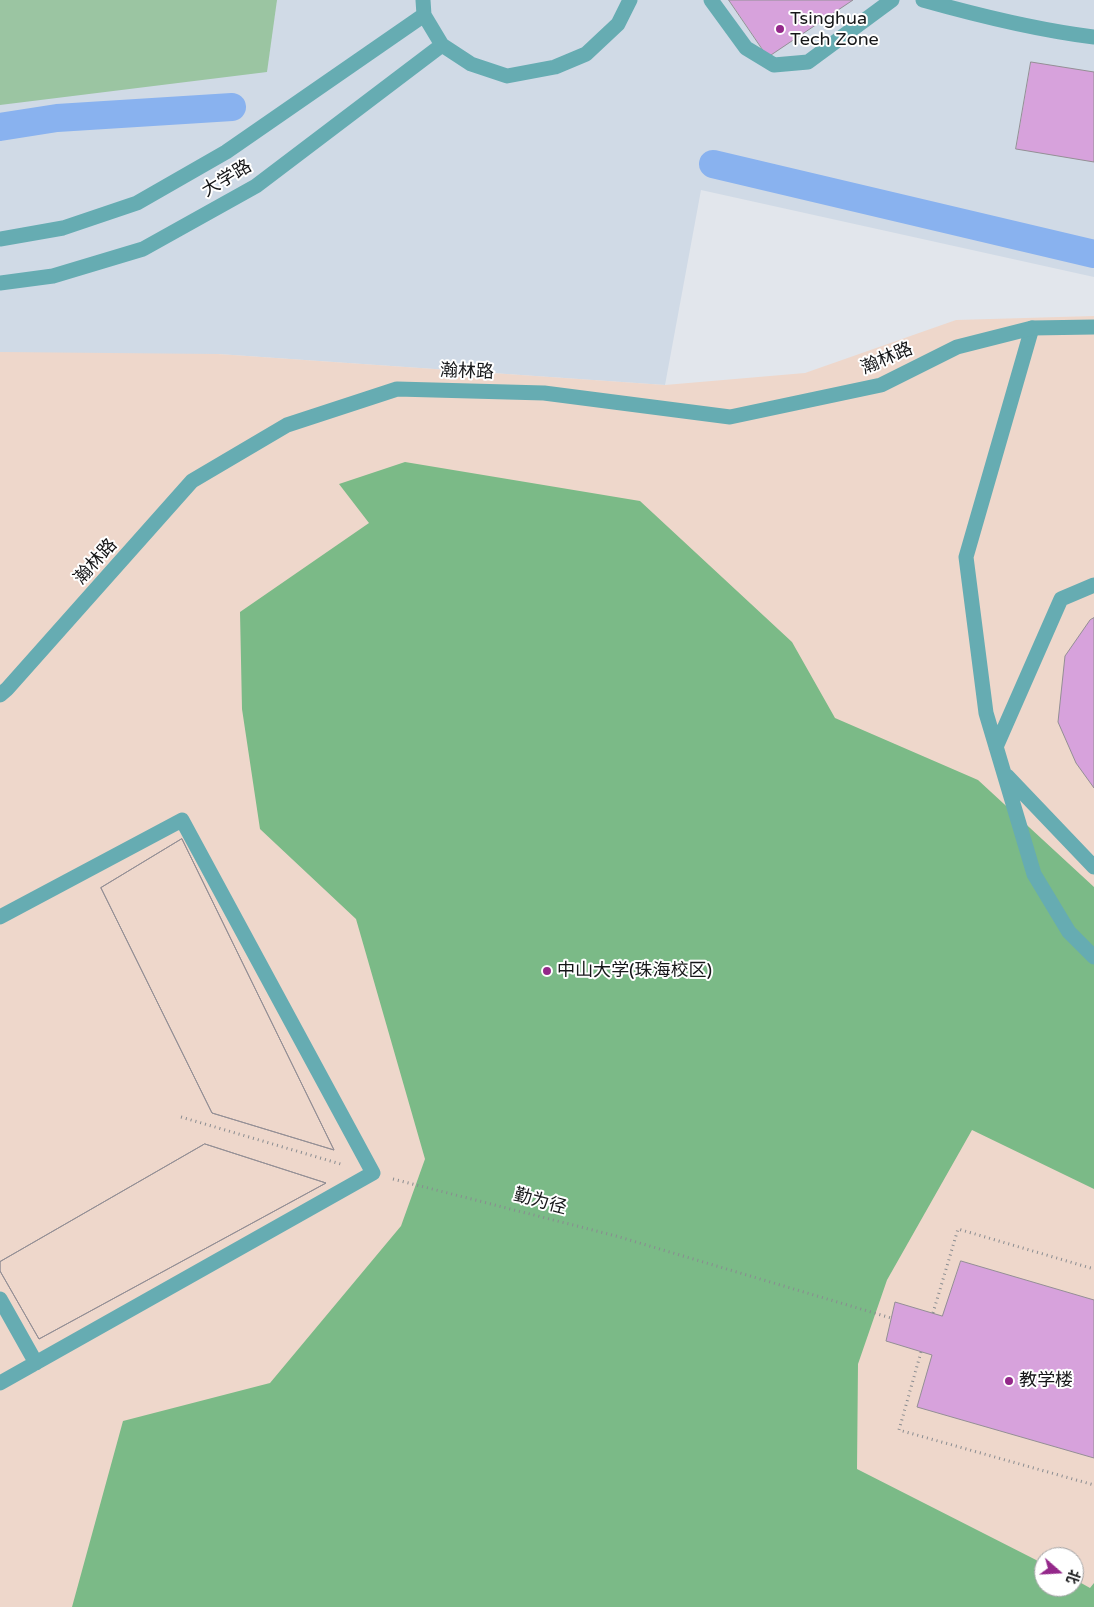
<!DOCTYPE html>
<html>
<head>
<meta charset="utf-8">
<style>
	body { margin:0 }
	#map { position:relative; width:1094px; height:1607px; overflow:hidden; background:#e2e6ec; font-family:"Varela Round","Noto Sans SC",sans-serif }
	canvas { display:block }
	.north { position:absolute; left:1034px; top:1547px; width:50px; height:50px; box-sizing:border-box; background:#fff; border:1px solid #a2a2a3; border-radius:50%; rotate:109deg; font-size:14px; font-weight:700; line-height:20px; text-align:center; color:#161719 }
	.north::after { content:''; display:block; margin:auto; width:18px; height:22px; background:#94288a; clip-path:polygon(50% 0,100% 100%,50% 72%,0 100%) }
</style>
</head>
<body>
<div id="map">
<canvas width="1094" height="1607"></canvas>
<div class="north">北</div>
</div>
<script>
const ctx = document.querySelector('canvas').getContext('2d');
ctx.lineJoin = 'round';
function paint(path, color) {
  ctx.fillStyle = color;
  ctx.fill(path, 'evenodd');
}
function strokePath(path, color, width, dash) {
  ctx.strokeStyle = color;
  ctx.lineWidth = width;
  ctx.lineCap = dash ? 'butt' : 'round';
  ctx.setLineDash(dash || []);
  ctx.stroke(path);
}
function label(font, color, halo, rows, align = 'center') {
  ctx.font = font + ' "Varela Round","Noto Sans SC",sans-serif';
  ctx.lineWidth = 4;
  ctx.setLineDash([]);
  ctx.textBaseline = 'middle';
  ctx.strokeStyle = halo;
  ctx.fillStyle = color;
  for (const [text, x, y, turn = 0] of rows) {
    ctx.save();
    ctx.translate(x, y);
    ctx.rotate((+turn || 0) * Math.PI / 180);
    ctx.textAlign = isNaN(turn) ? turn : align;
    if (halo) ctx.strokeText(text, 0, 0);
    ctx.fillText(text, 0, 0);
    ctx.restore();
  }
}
const built = new Path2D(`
	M0 0H1094V277L701 190 665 385 218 354H0Z`);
const education = new Path2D(`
	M1094 316V1607H0V352L218 354 665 385 805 373 956 320ZM1044 1557H1074V1587H1044Z`);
const green = new Path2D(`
	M0 0H277L267 72 0 105Z`);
const forest = new Path2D(`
	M405 462 640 501 792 642 835 718 978 780 1094 887V1189L972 1130 887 1280 858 1364 857 1469 1044 1564V1587H1074V1579L1090 1588 1094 1583V1607H72L123 1421 270 1383 401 1226 425 1159 356 919 260 829 242 709 240 612 369 523 339 484Z`);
const canal = new Path2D(`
	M0 127 57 118 232 107
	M713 164 1094 254`);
const building = new Path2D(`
	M729 0H853L768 57Z
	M1031 62 1094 72V162L1016 149Z
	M1094 618V788L1076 763 1058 722 1065 656 1090 620Z
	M182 839 334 1150 212 1113 101 888Z
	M182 839 334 1150 212 1113 101 888Z
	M205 1144 326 1183 39 1339 0 1271V1262Z
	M205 1144 326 1183 39 1339 0 1271V1262Z
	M961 1261 1094 1300V1458L917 1407 932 1355 886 1341 895 1302 942 1316Z`);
const path = new Path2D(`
	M181 1117 344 1165
	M393 1179 616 1236 891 1318
	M933 1313 958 1229 1094 1269
	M921 1352 899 1430 1094 1485`);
const service = new Path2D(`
	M423 0 424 15 442 45 471 64 507 76 555 67 586 54 618 24 630 0
	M711 0 746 48 774 65 808 62 892 0
	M923 0C980 16 1036 30 1094 37
	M0 239 63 228 137 203 226 152 424 15
	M0 283 53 276 143 249 256 186 442 45
	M1032 328 966 557 986 713 1034 874 1069 932 1094 957
	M996 747 1061 599 1094 585
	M1007 776 1094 867
	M0 917 182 820 373 1173 0 1383
	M0 1299 36 1363`);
const minor = new Path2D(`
	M0 695 7 689 192 481 287 425 397 389 544 393 730 417 881 385 957 347 1032 328 1094 327`);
const markers = [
	[780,29,5,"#94288a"],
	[547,971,5,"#94288a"],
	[1009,1381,5,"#94288a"]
];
const poiNames = [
	["Tsinghua",790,19],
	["Tech Zone",790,40],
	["中山大学(珠海校区)",557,971],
	["教学楼",1019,1381]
];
const streetNames = [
	["大学路",227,179,-31],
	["瀚林路",887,359,-23],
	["瀚林路",467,372,2],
	["瀚林路",96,562,-48],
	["勤为径",540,1202,15]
];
paint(built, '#d0dae6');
paint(education, '#eed7cb');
paint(green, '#9bc5a2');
paint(forest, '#7bba87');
strokePath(canal, '#89b2ef', 28);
paint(building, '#d7a2dc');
strokePath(building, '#948f95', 1);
strokePath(path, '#898c90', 3, [1, 4]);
strokePath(service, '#66acb2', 15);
strokePath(minor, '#66acb2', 15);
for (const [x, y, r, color] of markers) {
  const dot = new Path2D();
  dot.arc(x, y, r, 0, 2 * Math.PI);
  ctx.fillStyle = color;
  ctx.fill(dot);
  strokePath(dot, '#fff', 2);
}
label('18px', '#161719', '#fff', poiNames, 'left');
label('18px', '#161719', '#fff', streetNames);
</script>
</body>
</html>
